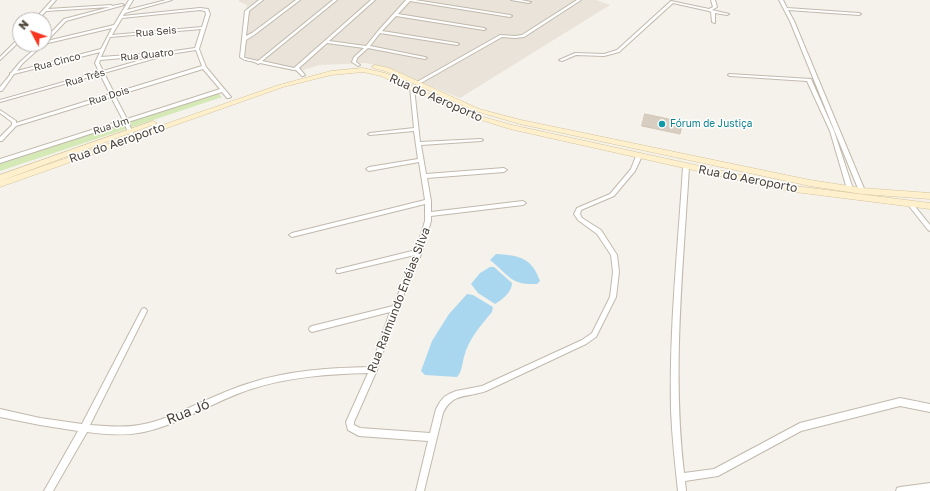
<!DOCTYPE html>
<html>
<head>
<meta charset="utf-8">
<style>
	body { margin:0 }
	#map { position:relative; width:930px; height:491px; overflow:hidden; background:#f5f2eb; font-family:"Golos Text",sans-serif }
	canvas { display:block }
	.north { position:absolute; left:12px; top:12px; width:40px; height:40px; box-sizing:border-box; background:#fff; border:1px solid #b7b3b0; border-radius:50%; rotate:311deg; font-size:11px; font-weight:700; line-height:16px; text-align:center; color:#4a4239 }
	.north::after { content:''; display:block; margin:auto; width:14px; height:18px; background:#f83620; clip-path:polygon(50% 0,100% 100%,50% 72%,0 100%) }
</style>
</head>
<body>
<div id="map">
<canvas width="930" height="491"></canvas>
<div class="north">N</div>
</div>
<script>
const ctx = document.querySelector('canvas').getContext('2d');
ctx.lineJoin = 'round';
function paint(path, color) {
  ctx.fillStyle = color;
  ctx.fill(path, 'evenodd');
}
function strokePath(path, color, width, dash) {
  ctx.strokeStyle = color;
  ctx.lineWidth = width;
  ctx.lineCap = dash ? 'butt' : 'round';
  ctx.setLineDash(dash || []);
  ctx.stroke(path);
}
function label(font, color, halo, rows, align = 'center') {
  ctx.font = font + ' "Golos Text",sans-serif';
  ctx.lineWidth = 3;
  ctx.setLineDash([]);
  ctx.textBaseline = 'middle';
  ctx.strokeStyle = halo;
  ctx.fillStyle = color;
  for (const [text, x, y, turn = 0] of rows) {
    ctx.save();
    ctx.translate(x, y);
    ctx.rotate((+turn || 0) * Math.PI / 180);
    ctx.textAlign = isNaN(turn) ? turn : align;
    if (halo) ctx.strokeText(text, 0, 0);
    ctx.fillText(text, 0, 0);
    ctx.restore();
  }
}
const residential = new Path2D(`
	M240 0H596L610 5 460 98 383 67 366 63 319 65 297 72 241 59 247 5 238 1Z`);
const green = new Path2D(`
	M217 92 222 97 0 171V162Z`);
const water = new Path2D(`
	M496 254C519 255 532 258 540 281L537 284C510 285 510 276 490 260Z
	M490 267H494L512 283C512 292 503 299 495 304L478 293 471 284 480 273Z
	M467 294 473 295 493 307 492 312C481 325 468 340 464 357 462 364 462 372 457 377L425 375 421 371 432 341 449 314Z`);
const building = new Path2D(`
	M645 114 683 122 680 134 642 126Z`);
const street = new Path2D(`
	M52 0H56L48 9 111 5 112 6 122 4 124 5 66 21 47 41 114 25 129 0H133L127 10 166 0H172L125 13 123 16 200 8 208 9 210 14 199 49 206 67 231 97 229 98H227L222 92 128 122 135 137V138H131L124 123 0 163V159L123 120 111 97 16 126 2 141H0V137L12 125V122L0 113V110L16 121V123L110 94 100 74 0 102V100L99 72 95 63 100 52 14 74 2 91H0V87L10 75V73H11L20 62 40 44H44V40L64 19 110 7 46 11 38 20H34ZM200 10 205 11 206 14 202 27 112 35 122 18ZM112 28 101 49 17 71 22 64 44 44ZM201 29 195 48 167 52 165 53 103 71 99 63 100 60 156 55 158 54 156 53 101 57 110 37ZM196 50 202 66 114 93 104 73 170 54ZM203 69 220 89 127 119 115 96Z
	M259 0H263L249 11 246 36 252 33 296 0H300L254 35 246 40 244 57 245 58 258 61 333 0H337L262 61 294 68 371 0H375L329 41 366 46 378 31 406 0H415L510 15 512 16 510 17 410 1 398 14 484 28 486 29 484 30 396 16 382 31 457 43 459 44 457 45 380 33 370 46 425 57 427 58 425 59 368 48 357 58 356 62 360 65 358 66 352 62 354 57 364 48 327 43 299 68 305 75 303 76H302L296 70H294L260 63 258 64C254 60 245 62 240 57L245 11Z
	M511 0H521L531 2 529 3Z
	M577 0H581L524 37 515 38 502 37 419 84 415 83 500 35 515 36 522 35Z
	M711 0H715L717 7 712 10 729 14 727 15 715 13V23L712 22 711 12 709 11 673 3 619 52 604 56 576 55 562 61 559 60 575 53 604 54 617 50 671 1 709 9 713 7Z
	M779 0H783L787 8 859 13 861 14 859 15 788 10 794 21 865 191 864 192H860L859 191 790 21Z
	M19 38H20V41L0 60V57Z
	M729 74 811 79 834 131 853 189 852 190 850 191 847 189 830 131 807 81 730 76 728 75Z
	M410 87 414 88 420 142 481 139 483 140 481 141 421 145 426 174 504 168 507 170 504 172 427 178 431 201V212L523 201 526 203 523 205 431 216V221L422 252 398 308 377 370 354 422V425L360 428 430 433 436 409 440 402 444 397 449 394 456 391 482 386 582 340 592 333 610 297 613 272 611 255 597 234 578 220 574 214 577 208 610 194 631 169 636 156 639 154 642 156 635 171 614 196 581 210 580 214 582 218 601 230 617 255 619 272 616 297 596 337 586 344 486 391C467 398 453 392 443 413L424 491H416L428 441 359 436 348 430 346 422 368 373C328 374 289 377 251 389 214 401 176 427 138 433 121 436 103 434 87 432L53 491H44L78 431 40 425 0 417V409L40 418 82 424 142 309 144 308 146 309 147 311 90 425C106 426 123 428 139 425 160 422 180 412 199 403 216 396 233 388 250 383 289 370 330 368 371 367L390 312 312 332 310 331 309 329 310 327 312 326 393 306 415 255 339 273H337L336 271 337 269H339L416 250 425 221V204L292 237 289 235 292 233 425 200 419 162 369 171 366 169 369 167 418 159 414 131 370 135 368 134 370 133 414 128Z
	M686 165 689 167C683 269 672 371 684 473L714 469 800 423 900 398 930 404V412L900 406 801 431 718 476 685 481 686 491H678C675 464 672 437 671 410 669 329 678 248 683 167Z
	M911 203 913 204 930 225V231L928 230 909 206 908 205Z
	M930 483V491H896L897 488 900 487Z`);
const secondary = new Path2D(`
	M375 65 389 68 479 109 521 120 810 180 862 188 930 193V199L862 194 810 186 520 124 475 111 385 71 373 68 372 67Z
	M363 68 385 73 469 113 512 125 787 185 930 203V209L787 191 510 129 465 115 381 76 363 72 331 75 283 87 0 187V181L279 85 331 71Z
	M153 121 157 123 155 124 0 181V175Z`);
const markers = [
	[662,124,4,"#0f9aa8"]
];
const farStreetnames = [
	["Rua Seis",156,32,-5],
	["Rua Quatro",147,55,-6],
	["Rua Cinco",57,62,-15],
	["Rua Três",85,78,-16],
	["Rua Dois",109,96,-17],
	["Rua Um",111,126,-18]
];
const farCulturenames = [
	["Fórum de Justiça",670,124]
];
const streetNames = [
	["Rua do Aeroporto",436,98,24],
	["Rua do Aeroporto",117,143,-19],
	["Rua do Aeroporto",748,179,11],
	["Rua Raimundo Enéias Silva",399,300,-69]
];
const nearStreetnames = [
	["Rua Jó",188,412,-22]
];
paint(residential, '#e9e3d9');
paint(green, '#d4e9b5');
paint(water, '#a9d7f0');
paint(building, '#d7cdc0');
strokePath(building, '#d2c5b4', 1);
strokePath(street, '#c1b9ad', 2);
strokePath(secondary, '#d4c39b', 1);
paint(street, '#fff');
paint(secondary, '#fef0cc');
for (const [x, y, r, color] of markers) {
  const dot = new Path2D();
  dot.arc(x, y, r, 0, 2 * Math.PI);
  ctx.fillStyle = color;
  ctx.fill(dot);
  strokePath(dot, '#fff', 1.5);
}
label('10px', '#4a4239', '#fff', farStreetnames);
label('10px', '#0d838f', '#fff', farCulturenames, 'left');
label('12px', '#4a4239', '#fff', streetNames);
label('14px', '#4a4239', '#fff', nearStreetnames);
</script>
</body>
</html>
